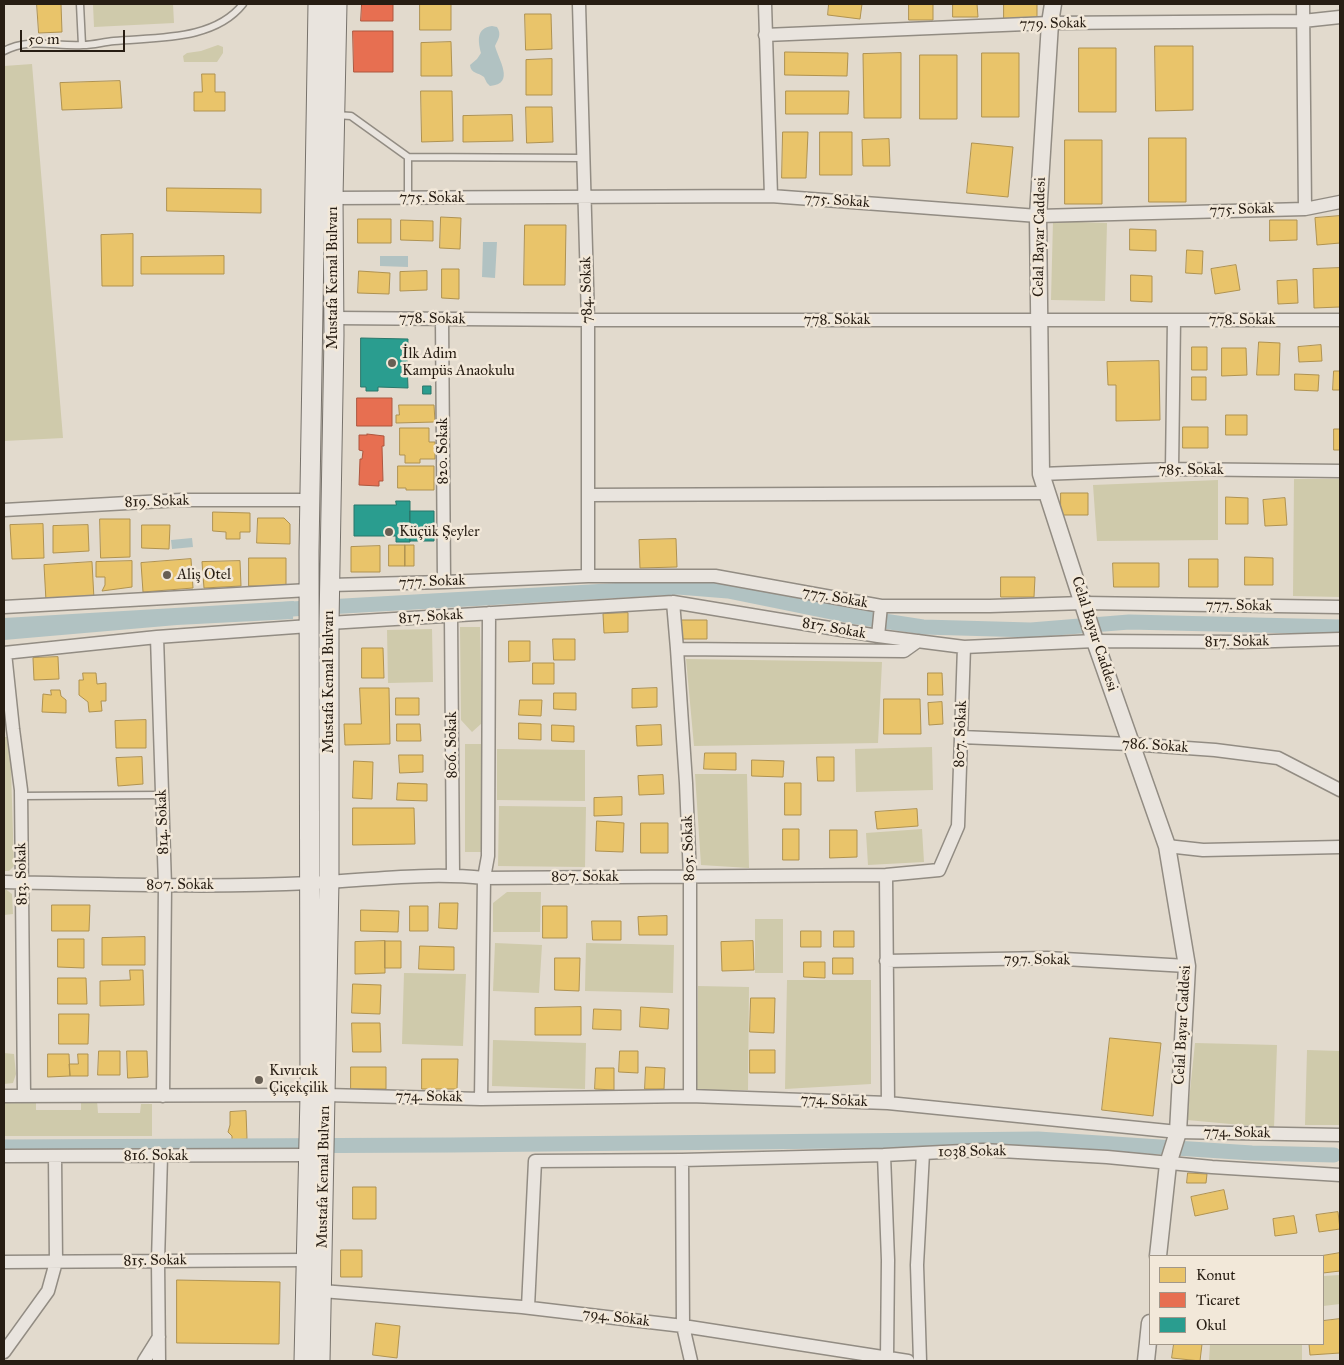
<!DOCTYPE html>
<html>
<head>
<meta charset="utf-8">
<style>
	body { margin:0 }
	#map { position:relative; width:1344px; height:1365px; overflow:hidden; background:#e2dacd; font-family:"IM FELL Great Primer",serif }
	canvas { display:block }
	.frame { position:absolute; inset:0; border:5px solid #271d13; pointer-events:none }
	.legend { position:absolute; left:1149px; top:1255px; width:175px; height:90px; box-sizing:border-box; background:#f2e8d9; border:1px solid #a1978a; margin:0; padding:6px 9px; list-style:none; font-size:15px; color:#271d13 }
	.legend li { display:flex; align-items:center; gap:10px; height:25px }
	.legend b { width:25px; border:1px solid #a1978a }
	.scale { position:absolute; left:20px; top:30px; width:105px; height:22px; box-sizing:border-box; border:2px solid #271d13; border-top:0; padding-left:6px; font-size:15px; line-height:18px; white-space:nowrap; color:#271d13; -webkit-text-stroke:4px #f2e8d9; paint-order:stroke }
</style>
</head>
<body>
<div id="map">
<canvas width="1344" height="1365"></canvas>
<div class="frame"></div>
<ul class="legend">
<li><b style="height:14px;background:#e9c46a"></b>Konut</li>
<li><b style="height:14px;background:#e76f51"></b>Ticaret</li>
<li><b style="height:14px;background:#2a9d8f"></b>Okul</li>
</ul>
<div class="scale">50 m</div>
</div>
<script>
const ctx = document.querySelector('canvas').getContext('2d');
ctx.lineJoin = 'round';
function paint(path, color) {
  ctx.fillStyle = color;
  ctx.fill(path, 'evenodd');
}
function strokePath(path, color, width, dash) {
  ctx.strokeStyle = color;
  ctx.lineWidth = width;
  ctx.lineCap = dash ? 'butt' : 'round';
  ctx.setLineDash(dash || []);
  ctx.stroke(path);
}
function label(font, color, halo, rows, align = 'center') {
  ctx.font = font + ' "IM FELL Great Primer",serif';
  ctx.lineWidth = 5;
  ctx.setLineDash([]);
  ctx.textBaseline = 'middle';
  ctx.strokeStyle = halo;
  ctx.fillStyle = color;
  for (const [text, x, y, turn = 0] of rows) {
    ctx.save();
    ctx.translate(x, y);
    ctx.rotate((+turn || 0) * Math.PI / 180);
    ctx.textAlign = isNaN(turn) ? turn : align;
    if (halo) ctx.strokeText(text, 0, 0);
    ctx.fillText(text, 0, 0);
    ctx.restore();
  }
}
const green = new Path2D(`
	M93 4H173L174 23 94 27Z
	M218 45 223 47V53L217 62H184L183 56 187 53 201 51Z
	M32 64 63 438 4 441V66Z
	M1053 221 1107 223 1105 301 1051 300Z
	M1294 479H1340V597L1293 596Z
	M1218 480V540L1097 541 1093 485Z
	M460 627H480L482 723 472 732 461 720Z
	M432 629 433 682 388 683 387 630Z
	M686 659 882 662 878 743 694 746Z
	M4 737H10L14 866 9 871H4Z
	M465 744H482V852H465Z
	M932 747 933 790 856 792 855 749Z
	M497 749 585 750V801L497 800Z
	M695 774H747L749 868 701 865Z
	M499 806 586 807 585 867 498 866Z
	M922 829 924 862 868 865 866 833Z
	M4 888 12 894 13 914 4 915V1053L14 1054 16 1074 13 1083 4 1084Z
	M507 892H541L540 932H493V903Z
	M755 919H783V973H755Z
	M495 943 542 945 539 993 493 991Z
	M586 943 674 945 673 993 585 991Z
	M404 973 466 974 463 1046 402 1044Z
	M787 980H871V1084L785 1089Z
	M698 986 749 987 748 1090H697Z
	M493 1040 586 1043 585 1089 492 1086Z
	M1195 1043 1277 1045 1274 1128 1187 1120Z
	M1307 1050 1340 1051V1125H1305Z
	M4 1100H36V1110H81V1100H97L98 1113H140L141 1104H152V1136H4Z
	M1340 1275V1304L1323 1306V1276Z
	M1210 1344H1302V1361H1209Z`);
const water = new Path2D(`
	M492 26 497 27C502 35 498 39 495 46 498 59 516 84 490 86L487 83 484 77C478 72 471 74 470 65L477 59 481 53C478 41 476 28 492 26Z
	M483 242H497L495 278 482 277Z
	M380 256H408V267L380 266Z
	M192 538 193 547 172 549 171 540Z
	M294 601 293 619 177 625 4 640V618Z`);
const homes = new Path2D(`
	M37 4H61L62 32 39 33Z
	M420 4H451V30H420Z
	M829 4H862L860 19 828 15Z
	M909 4H933V20H909Z
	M953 4H977L978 17H953Z
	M1004 4H1037V17L1004 19Z
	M525 14H551L552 49 526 50Z
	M451 42 452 76H421V43Z
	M1155 46H1193V110L1156 111Z
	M1079 48H1116V112H1079Z
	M785 52 848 53 847 76 785 75Z
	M901 53V118H864L863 54Z
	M982 53H1019V117H982Z
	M920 55H957V119H920Z
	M552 59V95H526V60Z
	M202 74H215V92H225V111H194V92H202Z
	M120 81 122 108 62 110 60 83Z
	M421 91H452L453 141 422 142Z
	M786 91H849L848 114H786Z
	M526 107H552L553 142 527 143Z
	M512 115 513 141 463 142V116Z
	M783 132H808L806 178H782Z
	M820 132H852V175H820Z
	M1149 138H1186V202H1149Z
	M889 139 890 166H863L862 140Z
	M1065 140H1102V204H1065Z
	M972 143 1013 147 1008 197 967 193Z
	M167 188 261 189V213L167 211Z
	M1340 216V243L1317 245 1315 218Z
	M441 217 461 218 460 249 440 248Z
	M358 219H391V243H358Z
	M401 220 433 221V241L401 240Z
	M1270 220H1297V240L1270 241Z
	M525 225H566L565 285H524Z
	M1130 229 1156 230V251L1130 250Z
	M133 234V286H102L101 235Z
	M1187 250 1203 251 1202 274 1186 273Z
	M224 256V274H141V257Z
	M1236 265 1240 290 1215 294 1211 269Z
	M1340 268V307L1314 308 1313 269Z
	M442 269H459V299L442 298Z
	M359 271 390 273 389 294 358 293Z
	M427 271V290L400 291V272Z
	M1131 275 1152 276V302L1131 301Z
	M1297 280 1298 303 1278 304 1277 281Z
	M1259 342 1280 343 1279 375H1257Z
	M1321 345 1322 361 1299 362 1298 347Z
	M1192 347H1207V370H1192Z
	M1222 348H1246L1247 375 1222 376Z
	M1159 361 1160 420 1116 421V385H1108L1107 362Z
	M1334 371H1340V390H1333Z
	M1295 374 1319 375 1318 391 1295 390Z
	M1192 377H1206V400H1192Z
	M399 405H434L435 422 396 423V415H399Z
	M1226 415H1247V435H1226Z
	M1183 427H1208V448H1183Z
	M400 428H429V442H435V459H420V463H405V455H400Z
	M1334 429H1340V450H1334Z
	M398 466H434V490H406V488H398Z
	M1061 493H1088V515H1061Z
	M1226 497 1248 498V524H1226Z
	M1285 498 1287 525 1265 526 1263 500Z
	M213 512 250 513V532H240V539H226V532L213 531Z
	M258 518H284L290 524V544L257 543Z
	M100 519H130V557L101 558Z
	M43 524 44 558 12 559 10 525Z
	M88 525 89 551 53 553V526Z
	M142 525H170L169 549 142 548Z
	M676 539 677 567 640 568 639 540Z
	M389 545H405V566H389Z
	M405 545H414V566H405Z
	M380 546V572H351V547Z
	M1245 557 1273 558V585H1245Z
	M249 558H286V587L249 586Z
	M191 559 193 588 143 592 141 563Z
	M1189 559H1218V587H1189Z
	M132 561V587L102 591 105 585V577H96V562Z
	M240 561 241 586 204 588 202 562Z
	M92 562 94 599 46 601 44 565Z
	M1113 563H1159V587H1114Z
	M1001 577H1035L1034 597H1001Z
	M628 613V632L604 633 603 614Z
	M681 620H707V639H681Z
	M553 639H575V660H554Z
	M509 641H530V661L509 662Z
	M362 648H383L384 678H362Z
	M58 657 59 679 34 680 33 658Z
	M533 663H554V684H533Z
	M83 673H96L97 684 106 683V701H101L102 711 89 712 88 702 79 695V680H83Z
	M928 673H942L943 695H928Z
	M360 688H389L390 744 345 745 344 724H361Z
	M657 688V707L632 708V689Z
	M51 690H60L61 696 66 700V713L42 712 43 694 51 695Z
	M554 693H576V710L554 709Z
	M396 698H419V715H396Z
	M884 699H920L921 734H884Z
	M520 700H542L541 716 519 715Z
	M942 702 943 724 929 725 928 703Z
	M146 720V748H116L115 721Z
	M519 723 541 724V740L519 739Z
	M397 724H420L421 741H397Z
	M552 725 574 726V742L552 741Z
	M661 725 662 745 637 746 636 726Z
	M705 753H736V770L704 769Z
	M399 755H423V772L400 773Z
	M142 757 143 784 118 786 116 758Z
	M817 757H834V781H818Z
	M752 760 784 761 783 777 752 776Z
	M354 761 373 762 372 799 353 798Z
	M663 775 664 794 639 795 638 776Z
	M398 783 427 784V801L397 800Z
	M785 783H801V815H785Z
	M622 797V815L594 816V798Z
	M353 808H414L415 844 353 845Z
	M917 809 918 826 877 829 875 812Z
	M597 821 624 823 623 852 596 851Z
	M641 823H668V853H641Z
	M783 829H799V860H783Z
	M830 830H857V857L830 858Z
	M440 903H458L457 929 439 928Z
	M52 905H90L89 931H52Z
	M410 906H428V931H410Z
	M543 906H567V938H543Z
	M361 910 399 911 398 932 361 931Z
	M667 916V935H639L638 917Z
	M592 921H621V940H593Z
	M801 931H821V947H801Z
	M834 931H854V947H834Z
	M145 937V965H102V938Z
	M58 939H84V968L58 967Z
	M385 941V973L355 974V942Z
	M385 941H401V968H385Z
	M753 941 754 970 722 971 721 942Z
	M420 946 454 947V970L419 969Z
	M555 958H580L579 991 555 990Z
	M833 958H853V974H833Z
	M804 962H825V978L804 977Z
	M130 970H143L144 1005 100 1006V981L130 980Z
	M58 978H86L87 1004H58Z
	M353 984 381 985 380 1014 352 1013Z
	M751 998H775L774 1033 750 1032Z
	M581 1007V1035H535V1008Z
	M641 1007 669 1009 668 1029 640 1027Z
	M594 1009 621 1010V1030L593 1029Z
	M59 1014H89L88 1044H59Z
	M352 1023H380L381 1052H353Z
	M1110 1038 1161 1043 1153 1116 1102 1110Z
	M750 1050H775V1073H750Z
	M99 1051H120V1075H98Z
	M127 1051H147L148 1077 128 1078Z
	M620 1051H638V1073L619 1072Z
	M48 1054H69L70 1076 48 1077Z
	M78 1054H88V1076H70L69 1064H78Z
	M422 1059H458L457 1089H422Z
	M351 1067H386V1089H351Z
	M646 1067 665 1068 664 1089H645Z
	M596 1068H614V1090L595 1089Z
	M246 1111 247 1139 232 1140V1136L228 1132 230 1125V1112Z
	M1188 1173 1207 1174 1206 1183H1187Z
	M353 1187H376V1219H353Z
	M1224 1190 1228 1209 1195 1216 1191 1197Z
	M1338 1212 1340 1229 1319 1232 1316 1215Z
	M1294 1216 1297 1233 1275 1236 1273 1219Z
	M341 1250H362V1277H341Z
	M1340 1253V1271L1323 1273V1256H1320Z
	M177 1280 280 1282 279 1344 177 1343Z
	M1340 1319V1353L1310 1355 1309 1344H1323V1321Z
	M376 1323 400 1326 397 1358 373 1355Z
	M1174 1344H1202L1200 1361 1172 1358Z`);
const shops = new Path2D(`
	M362 4H393V21H361Z
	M353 31H393V72H354Z
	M357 398H392V426H357Z
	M367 434 384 436V446H382L383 481H379V486L359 485 360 459H362L363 451 359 450V435H367Z`);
const schools = new Path2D(`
	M361 338 408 339 407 363 408 388 378 387V391H366V387H361Z
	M423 386H431V394H423Z
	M396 501H410V542H396V536H354V505H396Z
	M410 511H434V541H410Z`);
const canal = new Path2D(`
	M274 610 678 587 728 591 851 616 923 627 1031 630 1129 622 1340 627
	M4 1147 451 1145 1038 1139 1252 1153 1334 1155`);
const service = new Path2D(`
	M80 4 82 45
	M4 51C29 37 56 47 83 45 93 45 103 42 114 41 156 37 214 41 243 4
	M336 115 351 116 408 157 583 158
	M408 157V198
	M21 796 162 795`);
const minor = new Path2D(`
	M579 4 588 320V576
	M765 4 771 196
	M1303 4 1305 209
	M765 35 1050 23 1303 21 1340 17
	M333 198 771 196 1038 216 1305 209 1340 202
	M335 318 588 320H1340
	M442 319 444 582
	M1172 469 1174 320
	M1041 474 1172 469 1340 471
	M588 495 1048 493
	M4 510 181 500H310
	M330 585 444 582 588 576H715L881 606H990L1084 603 1340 607
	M673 602 677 649 686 783 690 877V1096
	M4 607 309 590
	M451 616 453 875
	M329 623 673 602 878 636 964 647 1095 641 1242 642 1340 639
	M878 636 881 606
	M157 637 165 886 163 1096
	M677 649 904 651 918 641
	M4 653 157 637 309 626
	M5 653 13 729 21 790 24 1096
	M961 737 1130 744 1215 750 1278 758 1340 790
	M1167 846 1203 850 1340 847
	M886 875 888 1103
	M4 882C106 884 208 888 311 883 368 880 427 872 484 878L886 875 939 870 958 826 964 647
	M886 961 1047 958 1187 966
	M326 1095 481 1099 690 1096 888 1103 1178 1132 1340 1135
	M4 1096 310 1095
	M481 1099 484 878 488 856 489 613
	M4 1156 309 1155
	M682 1160 683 1326 691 1361
	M4 1262 306 1260
	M322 1291 522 1307 683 1326 908 1361
	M528 1307 535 1161 682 1160 884 1155
	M4 1352 48 1291 56 1262 55 1157
	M887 1358 888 1260 884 1155 923 1153
	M144 1361 159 1337
	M159 1361 158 1261 161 1156
	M920 1361 917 1265 923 1153 983 1150 1107 1157 1212 1167 1340 1175`);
const tertiary = new Path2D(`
	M1053 4 1050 23 1038 216 1041 474 1095 641 1167 846 1187 966 1178 1132 1168 1164 1158 1256
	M1146 1361 1150 1323`);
const secondary = new Path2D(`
	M304 1361 310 1095 309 551 318 4
	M320 1361 329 881V623L334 335 333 198 337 4`);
const markers = [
	[392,363,5,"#685f54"],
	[389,532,5,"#685f54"],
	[167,575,5,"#685f54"],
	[259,1080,5,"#685f54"]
];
const streetNames = [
	["779. Sokak",1053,24,-1],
	["775. Sokak",432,198],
	["775. Sokak",837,201,4],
	["775. Sokak",1242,210,-2],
	["Celal Bayar Caddesi",1040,237,-89],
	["Mustafa Kemal Bulvarı",333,278,-90],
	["784. Sokak",587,290,-91],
	["778. Sokak",432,319,1],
	["778. Sokak",837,320],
	["778. Sokak",1242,320],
	["820. Sokak",443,451,-90],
	["785. Sokak",1191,470],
	["819. Sokak",157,502,-2],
	["777. Sokak",432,582,-2],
	["777. Sokak",835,598,10],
	["777. Sokak",1239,606,1],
	["817. Sokak",431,617,-4],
	["817. Sokak",834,629,10],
	["Celal Bayar Caddesi",1094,634,72],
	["817. Sokak",1237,642,-1],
	["Mustafa Kemal Bulvarı",329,682,-90],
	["807. Sokak",961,734,-88],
	["806. Sokak",452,745,-90],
	["786. Sokak",1155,746,4],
	["814. Sokak",163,822,-92],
	["805. Sokak",689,848,-92],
	["813. Sokak",22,874,-91],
	["807. Sokak",585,877],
	["807. Sokak",180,885],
	["797. Sokak",1037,960,1],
	["Celal Bayar Caddesi",1183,1025,-87],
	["774. Sokak",429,1097,1],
	["774. Sokak",834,1101,2],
	["774. Sokak",1237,1133,1],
	["1038 Sokak",972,1152,-1],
	["816. Sokak",156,1156],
	["Mustafa Kemal Bulvarı",324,1177,-89],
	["815. Sokak",155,1261,-1],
	["794. Sokak",616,1318,7]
];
const poiNames = [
	["İlk Adim",402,354],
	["Kampüs Anaokulu",402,371],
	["Küçük Şeyler",399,532],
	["Aliş Otel",177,575],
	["Kıvırcık",269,1071],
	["Çiçekçilik",269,1088]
];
paint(green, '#cfcaab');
paint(water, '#b1c2c2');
paint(homes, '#e9c46a');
strokePath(homes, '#af9250', 1);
paint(shops, '#e76f51');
strokePath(shops, '#ad563e', 1);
paint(schools, '#2a9d8f');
strokePath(schools, '#29776a', 1);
strokePath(canal, '#b1c2c2', 15);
strokePath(service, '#928c83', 9);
strokePath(minor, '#928c83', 15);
strokePath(tertiary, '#928c83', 19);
strokePath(secondary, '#77726b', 21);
strokePath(service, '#e9e4de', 6);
strokePath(minor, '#e9e4de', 12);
strokePath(tertiary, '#e9e4de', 16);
strokePath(secondary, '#e9e4de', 19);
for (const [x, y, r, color] of markers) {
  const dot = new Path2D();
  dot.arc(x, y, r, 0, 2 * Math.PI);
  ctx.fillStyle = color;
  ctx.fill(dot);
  strokePath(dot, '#f2e8d9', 2);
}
label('15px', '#271d13', '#f2e8d9', streetNames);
label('15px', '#271d13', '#f2e8d9', poiNames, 'left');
</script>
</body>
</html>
